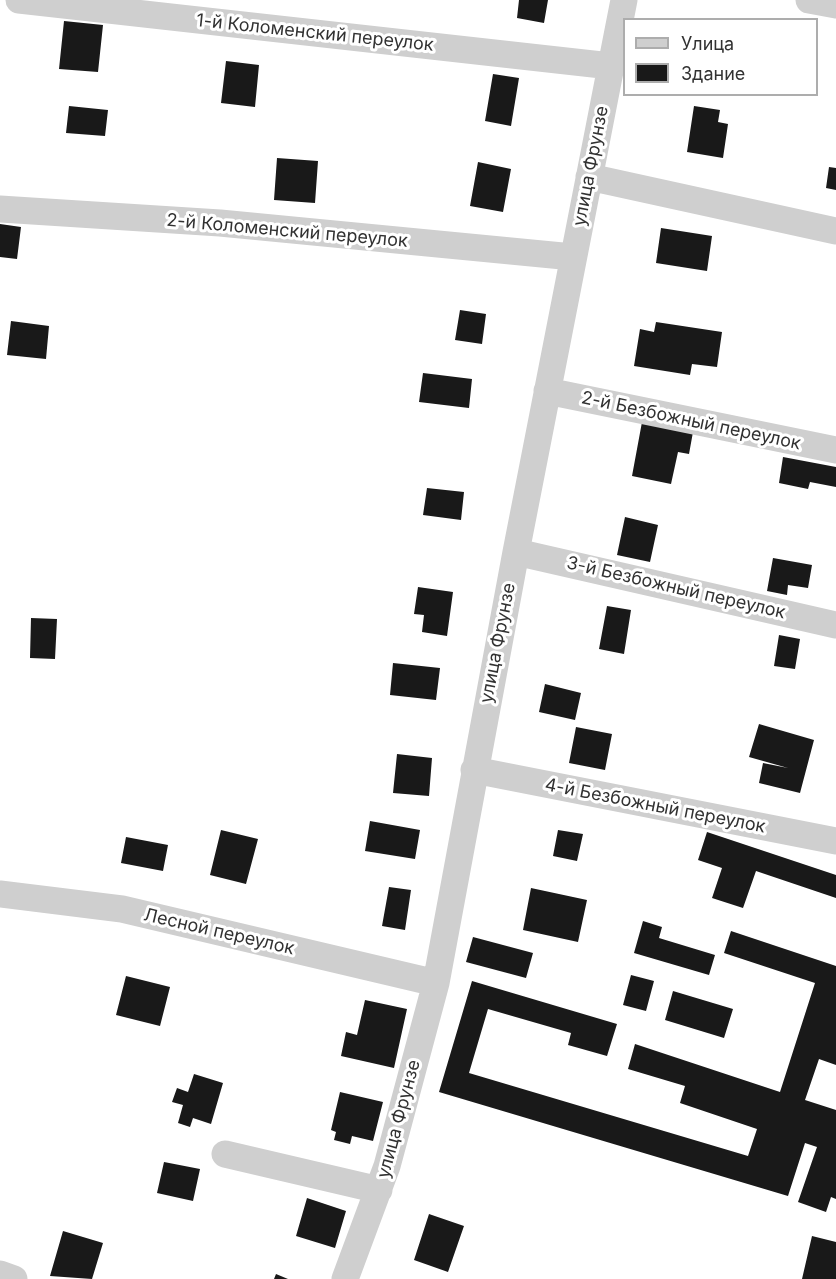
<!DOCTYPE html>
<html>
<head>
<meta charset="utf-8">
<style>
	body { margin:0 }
	#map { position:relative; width:836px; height:1279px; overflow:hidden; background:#fff; font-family:Inter,sans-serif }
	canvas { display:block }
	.legend { position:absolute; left:623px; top:18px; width:195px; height:78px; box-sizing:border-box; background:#fff; border:2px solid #adadad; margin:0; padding:8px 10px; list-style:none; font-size:18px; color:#323232 }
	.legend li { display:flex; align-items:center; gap:12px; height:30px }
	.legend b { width:30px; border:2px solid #adadad }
</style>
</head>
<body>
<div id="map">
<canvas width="836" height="1279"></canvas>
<ul class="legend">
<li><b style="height:8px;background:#cfcfcf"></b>Улица</li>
<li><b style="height:16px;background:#191919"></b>Здание</li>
</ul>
</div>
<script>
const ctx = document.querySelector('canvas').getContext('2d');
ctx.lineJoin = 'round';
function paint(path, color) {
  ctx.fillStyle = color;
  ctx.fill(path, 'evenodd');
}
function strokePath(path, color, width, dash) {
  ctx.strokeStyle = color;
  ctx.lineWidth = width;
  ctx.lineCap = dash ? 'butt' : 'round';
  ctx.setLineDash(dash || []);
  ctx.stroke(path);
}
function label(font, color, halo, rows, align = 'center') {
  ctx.font = font + ' Inter,sans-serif';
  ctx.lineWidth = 6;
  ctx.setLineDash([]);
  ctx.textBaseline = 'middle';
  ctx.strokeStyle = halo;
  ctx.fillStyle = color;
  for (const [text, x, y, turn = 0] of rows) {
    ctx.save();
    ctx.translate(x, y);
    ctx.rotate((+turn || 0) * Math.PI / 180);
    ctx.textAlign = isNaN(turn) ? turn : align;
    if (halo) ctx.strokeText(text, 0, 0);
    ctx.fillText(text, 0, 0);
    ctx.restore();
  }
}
const building = new Path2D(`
	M519 0H548L544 23 517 18Z
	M64 21 103 25 98 72 59 69Z
	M226 61 259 65 255 107 221 103Z
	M493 74 519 78 511 126 485 121Z
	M69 106 108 110 105 136 66 133Z
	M694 106 720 110 718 122 728 124 723 158 687 152Z
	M277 158 318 161 315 203 274 200Z
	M478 162 511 169 503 212 470 206Z
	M829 167 836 168V190L826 188Z
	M0 224 21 227 17 259 0 257Z
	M661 228 712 236 707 271 656 263Z
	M460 310 486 314 482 344 455 340Z
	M11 321 49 326 46 359 7 355Z
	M656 322 722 332 717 367 692 364 690 375 634 366 640 329 654 332Z
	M423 373 472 379 469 408 419 402Z
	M642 422 693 432 689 454 678 452 671 484 632 476Z
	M783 457 836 467V487L810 482 808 489 779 483Z
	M427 488 464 492 461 520 423 515Z
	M625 517 658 525 650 562 617 555Z
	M773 558 812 565 808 588 788 585 787 595 767 591Z
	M418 587 453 592 447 636 422 632 424 615 414 614Z
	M607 606 631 610 624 654 599 649Z
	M31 618 57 619 55 659 30 658Z
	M779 635 800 639 795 669 774 666Z
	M393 663 440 668 436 700 390 695Z
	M545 684 581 693 575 720 539 712Z
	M759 724 814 740 800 793 759 783 763 763 788 768 749 757Z
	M576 727 612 734 605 770 569 763Z
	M397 754 432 758 429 796 393 793Z
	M370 821 420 830 415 859 365 851Z
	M221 830 258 839 246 884 210 875Z
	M558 830 583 834 577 861 553 856Z
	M707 832 836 875V898L756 871 743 908 712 898 722 868 698 860Z
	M126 837 168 845 163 871 121 863Z
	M389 887 411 890 405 930 382 926Z
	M531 888 587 900 578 942 523 930Z
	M643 921 662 927 659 938 715 955 709 975 634 953Z
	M731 931 836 966V1065L819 1059 805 1100 836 1110V1199L831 1197 826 1212 798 1202 817 1147 805 1143 788 1196 439 1092 472 981 617 1024 607 1056 568 1045 571 1033 488 1009 469 1073 748 1156 757 1129 680 1103 685 1086 628 1069 635 1044 780 1092 815 983 724 953Z
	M473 937 533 953 526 978 466 962Z
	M631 975 654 981 646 1011 623 1005Z
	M126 976 170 987 160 1026 116 1015Z
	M673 991 733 1009 724 1038 665 1020Z
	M365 1000 407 1009 394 1068 341 1056 346 1032 357 1035Z
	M194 1074 223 1083 211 1124 193 1118 190 1127 178 1123 183 1105 172 1102 177 1088 188 1092Z
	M340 1092 383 1102 373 1141 352 1136 350 1144 334 1140 336 1132 331 1130Z
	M164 1162 200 1169 193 1201 157 1193Z
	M307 1198 346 1211 335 1248 296 1236Z
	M429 1214 464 1226 448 1272 414 1260Z
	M63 1231 103 1243 92 1279 50 1276Z
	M812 1236 836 1242V1279H802Z
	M276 1274 288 1279H274Z`);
const minor = new Path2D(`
	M19 0 611 66
	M809 0 836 5
	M589 177 836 231
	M0 209 220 223 573 257
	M547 391 836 450
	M516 552 836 625
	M474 770 836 841
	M0 894 122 909 436 983
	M225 1154 379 1190
	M0 1274 14 1279
	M345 1279 387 1166 436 983 516 552 624 0`);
const streetNames = [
	["1-й Коломенский переулок",315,33,6],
	["улица Фрунзе",591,166,-79],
	["2-й Коломенский переулок",287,231,5],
	["2-й Безбожный переулок",691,421,12],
	["3-й Безбожный переулок",676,588,13],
	["улица Фрунзе",498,643,-79],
	["4-й Безбожный переулок",655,806,11],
	["Лесной переулок",219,932,13],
	["улица Фрунзе",399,1119,-75]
];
paint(building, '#191919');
strokePath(minor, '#cfcfcf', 27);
label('18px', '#323232', '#fff', streetNames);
</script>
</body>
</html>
